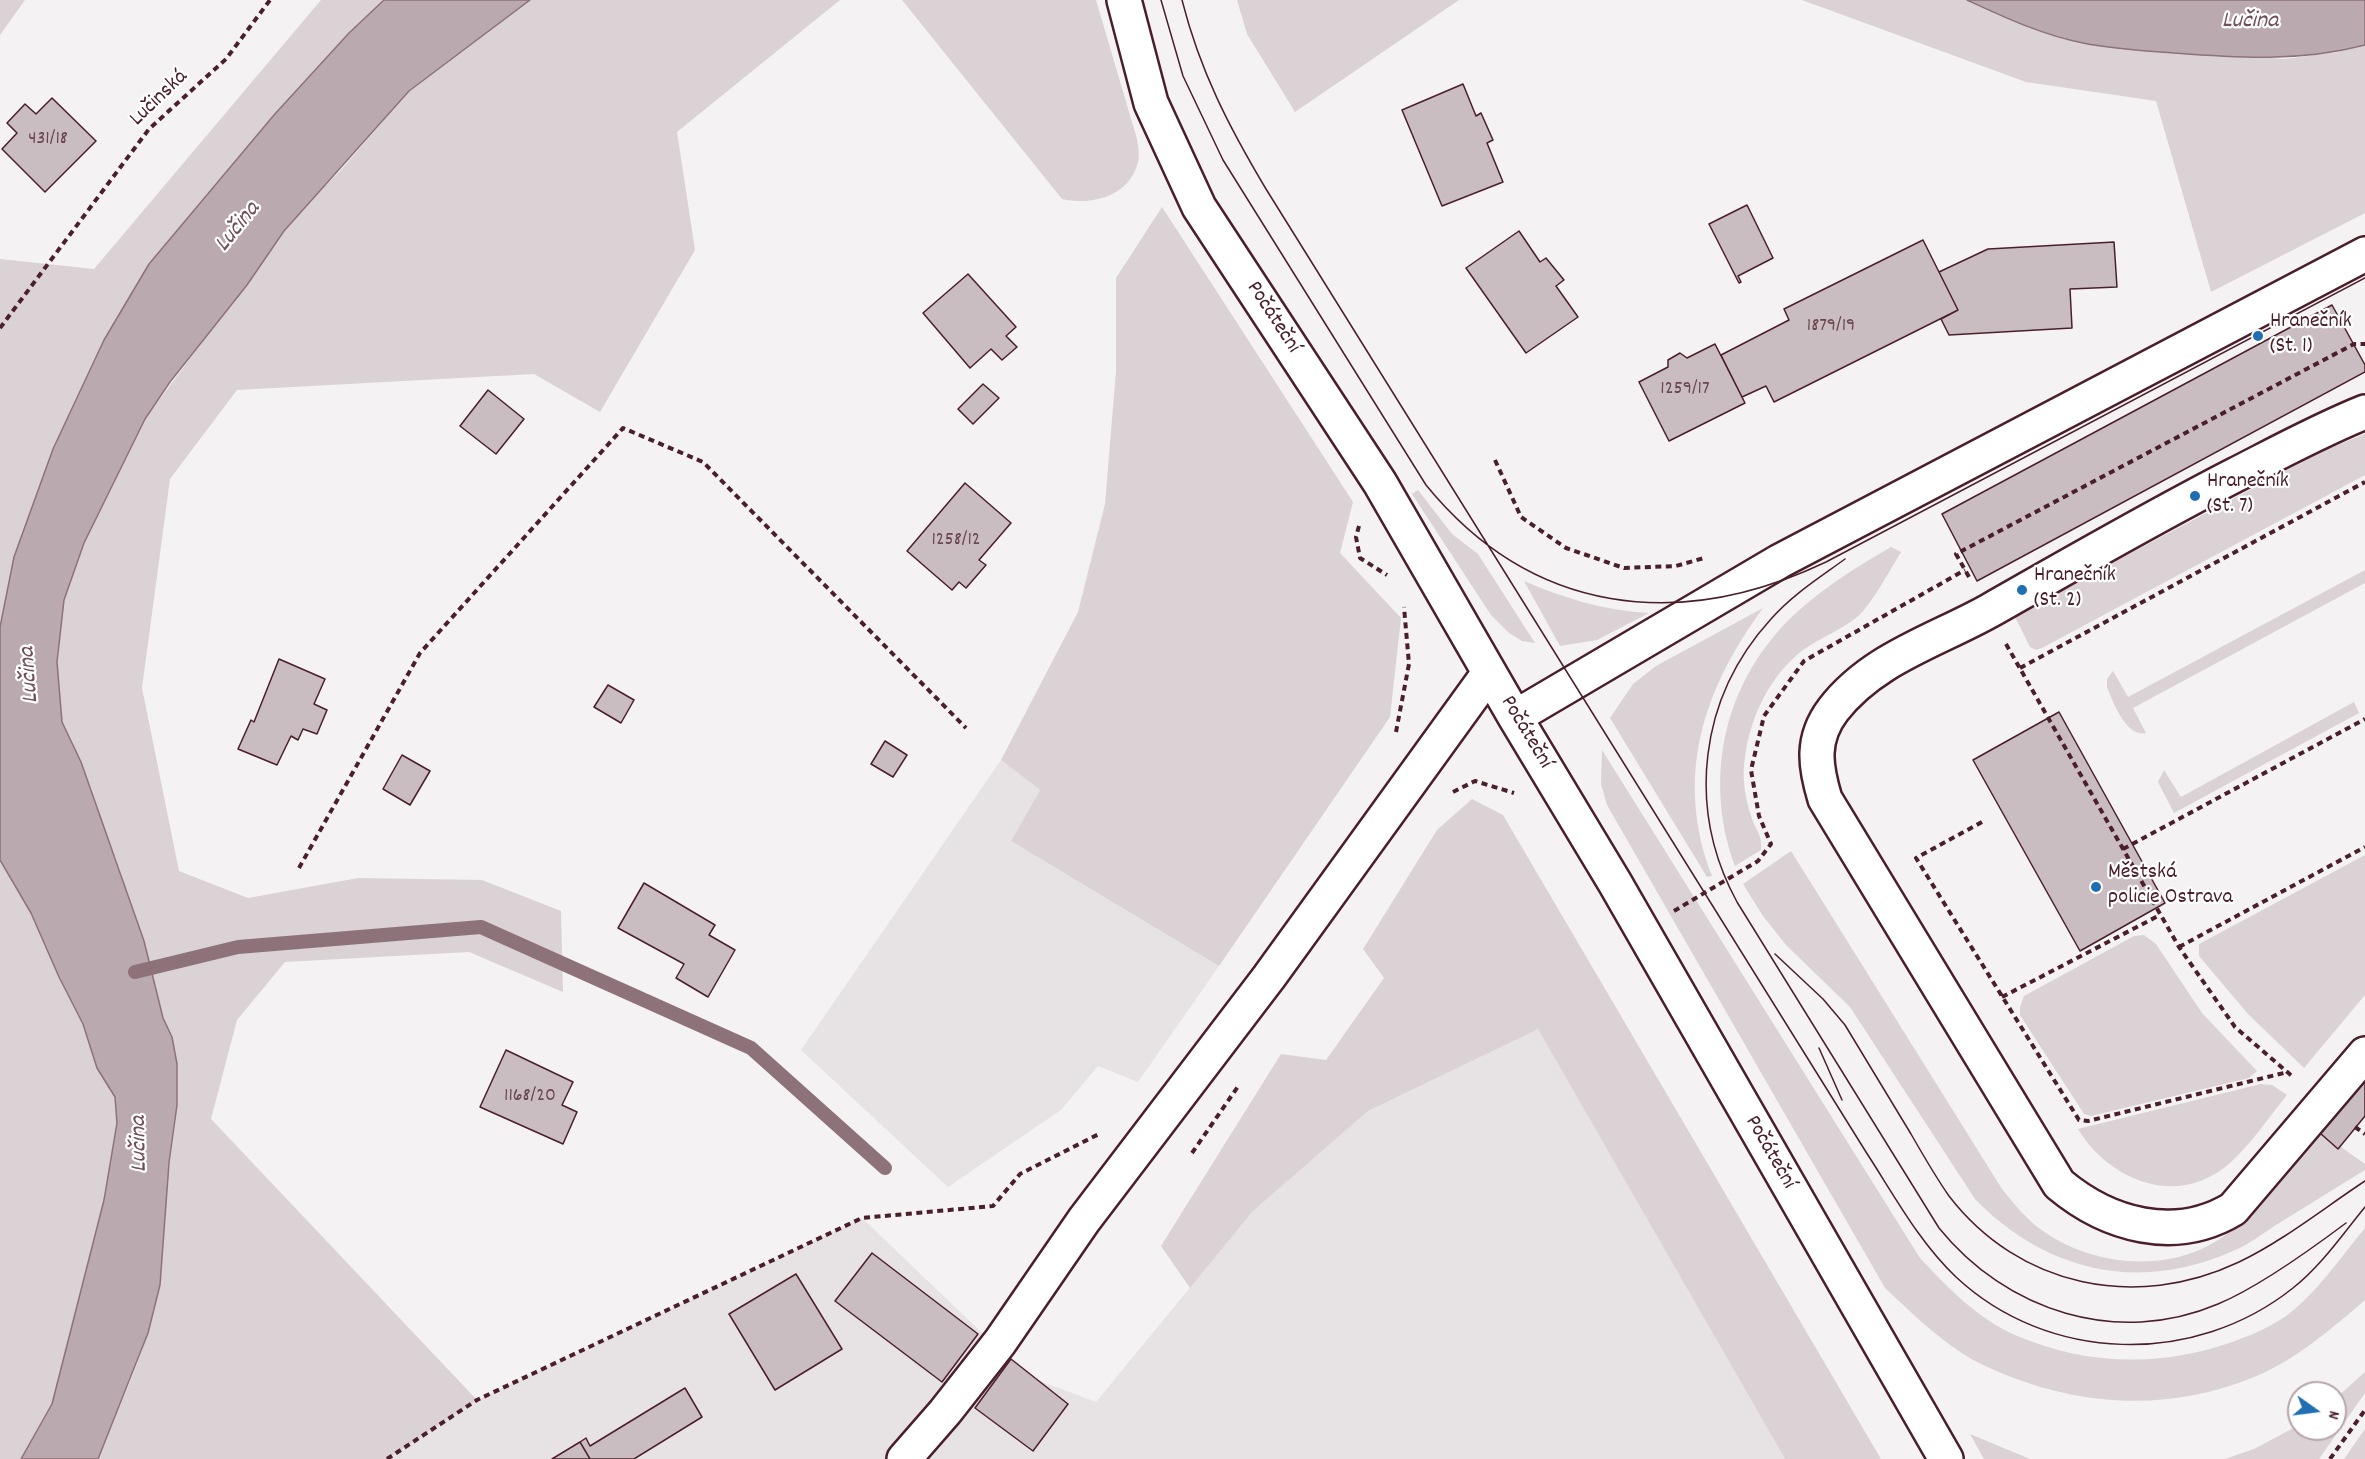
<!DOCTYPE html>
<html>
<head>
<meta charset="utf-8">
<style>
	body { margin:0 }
	#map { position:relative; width:2365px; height:1459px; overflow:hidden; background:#f4f2f2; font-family:Dekko,sans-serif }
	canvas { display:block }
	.north { position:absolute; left:2287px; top:1381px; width:60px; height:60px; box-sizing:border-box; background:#fff; border:2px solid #b7a5aa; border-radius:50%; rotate:104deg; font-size:16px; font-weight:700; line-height:24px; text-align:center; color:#4a1f2b }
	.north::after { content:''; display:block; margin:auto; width:21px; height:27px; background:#1f6fb2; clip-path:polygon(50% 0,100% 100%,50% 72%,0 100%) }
</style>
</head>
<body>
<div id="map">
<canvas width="2365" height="1459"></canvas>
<div class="north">N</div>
</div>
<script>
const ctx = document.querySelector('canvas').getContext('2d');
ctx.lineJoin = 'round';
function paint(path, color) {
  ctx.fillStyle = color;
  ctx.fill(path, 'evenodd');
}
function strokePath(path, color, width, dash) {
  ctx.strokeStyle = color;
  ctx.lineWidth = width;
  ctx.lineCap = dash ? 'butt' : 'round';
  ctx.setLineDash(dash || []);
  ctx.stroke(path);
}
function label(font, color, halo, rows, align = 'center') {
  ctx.font = font + ' Dekko,sans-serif';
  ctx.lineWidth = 4.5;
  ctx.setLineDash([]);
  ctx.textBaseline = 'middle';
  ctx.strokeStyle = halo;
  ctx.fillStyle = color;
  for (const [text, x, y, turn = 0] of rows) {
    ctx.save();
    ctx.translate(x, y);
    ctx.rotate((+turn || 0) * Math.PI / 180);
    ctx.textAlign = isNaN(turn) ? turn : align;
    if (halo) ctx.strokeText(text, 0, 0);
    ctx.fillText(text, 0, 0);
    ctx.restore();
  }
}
const built = new Path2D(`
	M1001 760 1040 790 1011 841 1219 966 1138 1082 1098 1066 1061 1110 948 1187 801 1050Z
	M1538 1028 1785 1459H387L477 1400 862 1218 1027 1376 1096 1402 1252 1212 1368 1111Z`);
const green = new Path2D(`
	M0 0H25L0 35Z
	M321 0H384L349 33 274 115 149 264 104 340 14 557 0 626V259L94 269Z
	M530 0H840L677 132 695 250 600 412 534 374 237 390 170 479 142 688 179 871 248 898 358 878 482 880 561 911 563 992 469 952 285 962 237 1020 211 1119 477 1400 387 1459H98C114 1417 135 1375 148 1332 161 1289 161 1246 165 1201 171 1143 190 1072 163 1018L119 867 62 722 57 662 64 600 84 543 145 419 300 211 341 170 409 91Z
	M902 0H1096L1137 139C1138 146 1140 155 1138 162 1130 196 1092 206 1062 199Z
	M1237 0H1459L1295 112 1247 34Z
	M1802 0H1967L2023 25 2082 43 2147 51 2285 59 2338 52 2365 45V213L2211 292 2156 101 2026 82Z
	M1162 207 1353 502 1340 553 1401 618 1390 717 1219 966 1011 841 1040 790 1001 760 1078 612 1105 504 1116 371V278Z
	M2365 434V475L2042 648 2036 650 2030 647 2014 615 2327 449Z
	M1418 490 1452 534 1478 554 1535 643 1522 641 1509 633 1491 615 1412 494Z
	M1891 547 1901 552C1891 568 1871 606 1857 617 1841 630 1820 638 1803 650 1770 675 1750 718 1745 757 1741 779 1746 804 1754 824 1759 834 1762 838 1761 850L1735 866C1706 787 1720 700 1775 635 1805 599 1851 570 1891 547Z
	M2365 570V583L2133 708 2146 733C2127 738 2113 703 2107 687V679L2113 671 2128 697Z
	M1524 581C1564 598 1605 611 1649 613L1597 640 1560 646Z
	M1763 608C1703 690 1674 777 1712 876L1707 877 1610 718 1633 684 1656 666Z
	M2354 702 2359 713 2174 813 2158 782 2164 770 2181 797Z
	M1602 750 1920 1258C1948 1288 1977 1318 2015 1335 2082 1364 2151 1367 2220 1346 2242 1339 2266 1330 2286 1316 2317 1293 2340 1258 2365 1228V1300C2331 1329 2296 1360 2254 1377 2164 1414 2072 1406 1985 1366 1947 1348 1915 1316 1885 1288L1607 805 1601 784Z
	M1472 799 1503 815 1881 1459H1785L1538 1029 1368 1111 1252 1212 1190 1288 1161 1246 1281 1054 1326 1060 1384 978 1363 949 1437 830Z
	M1791 851 2002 1189C2015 1205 2027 1220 2043 1231 2094 1267 2172 1274 2224 1236 2261 1209 2290 1167 2320 1132L2365 1164V1170C2335 1188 2306 1207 2276 1225 2262 1234 2248 1245 2233 1251 2139 1293 2046 1272 1975 1199L1850 1007 1786 945 1763 916 1743 884Z
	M2365 855V995L2304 1068 2248 1014 2199 956V944Z
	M0 860 31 913 59 977 83 1024 97 1068 115 1097 117 1123 104 1200 52 1404 21 1459H0Z
	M2144 935 2156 944 2202 1013 2257 1071 2249 1078 2091 1116 2084 1114 2020 1015V1007L2024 996 2134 936Z
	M2261 1084 2272 1085 2287 1095C2269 1117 2252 1143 2231 1162 2180 1209 2110 1182 2078 1129Z
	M2365 1372V1393L2319 1459H2225L2254 1449 2299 1425V1429H2335V1399Z
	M2365 1429V1459H2344Z
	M1970 1434 2030 1459H1984Z`);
const water = new Path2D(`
	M384 0H530L409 91 284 231 247 285 170 382 145 419 84 543 64 600 57 662 62 722 81 762 144 941 163 1018 172 1037 177 1064V1105L169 1163 160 1285 148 1333 98 1459H21L52 1404 104 1200 117 1123 115 1097 97 1068 83 1024 59 977 31 913 0 860V627L14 557 53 449 104 340 149 264 274 115 349 33Z
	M1967 0H2365V45C2301 62 2239 58 2174 53 2144 51 2112 49 2083 43 2042 35 2004 17 1967 0Z`);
const stream = new Path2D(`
	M135 972 238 947 481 927 751 1048 885 1168`);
const building = new Path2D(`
	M1463 84 1476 116 1481 113 1493 140 1487 143 1503 182 1442 206 1402 110Z
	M52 98 96 141 45 192 2 149 17 133 7 123 25 104 36 114Z
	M1747 205 1773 258 1738 276 1741 282 1739 283 1709 224Z
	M1519 231 1540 262 1546 258 1564 280 1556 286 1578 317 1526 353 1466 268Z
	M1923 240 1958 310 1774 402 1766 386 1742 397 1721 355 1789 320 1784 309Z
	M2114 242 2117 287 2070 289 2072 328 1949 335 1941 319 1958 310 1939 272 1988 249Z
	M968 274 1016 327 1006 336 1017 347 1002 360 991 349 970 368 923 313Z
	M2332 305 2365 365V372L1977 581 1942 514Z
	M1715 344 1745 403 1669 441 1639 382 1668 367V360L1680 353 1687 358Z
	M983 384 999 398 973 424 958 409Z
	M488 390 524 419 496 454 460 426Z
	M965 483 1011 523 979 560 986 565 966 588 959 582 952 590 907 551Z
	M279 659 325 679 314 704 327 710 317 734 303 729 298 740 291 736 277 765 238 749 251 720 254 722Z
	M608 685 634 700 621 723 594 707Z
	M2059 712 2165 903 2080 951 1973 760Z
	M885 741 907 755 893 777 871 764Z
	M402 755 430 771 410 805 383 789Z
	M644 883 715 925 709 935 735 950 708 997 676 978 684 964 618 928Z
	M2365 1044V1116L2338 1149 2303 1118Z
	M506 1050 573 1082 562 1105 577 1112 563 1144 480 1107Z
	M872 1253 978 1334 942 1382 835 1301Z
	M796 1274 842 1349 775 1390 729 1314Z
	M1011 1359 1068 1404 1033 1451 975 1408Z
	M685 1388 702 1417 634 1459H590L580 1442 586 1438 590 1446Z
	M580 1442 590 1459H552Z`);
const path = new Path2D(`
	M0 328 149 129 226 59 270 0
	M1495 460 1521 517 1566 548 1624 568 1676 566 1704 558
	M1359 526 1356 537 1360 558 1387 575
	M1969 577 1956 554 2354 344H2365
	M2006 644 2179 947 2235 1027 2293 1077
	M2020 668 2365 482
	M1396 732 1409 664 1404 607
	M1453 792 1475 781 1514 793
	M1982 822 1916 858 2079 1120 2088 1121 2288 1072
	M2123 849 2365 719
	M299 868 420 653 623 428 703 462 966 728
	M1674 911 1758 861 1771 844 1759 816 1751 770 1764 716 1804 661 1965 570
	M2179 947 2365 847
	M2002 997 2160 915
	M2355 1127 2365 1134
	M1192 1153 1239 1085
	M387 1459 477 1400 862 1218 993 1206 1020 1174 1099 1134
	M2330 1459 2365 1410`);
const minor = new Path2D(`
	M1124 0 1151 103 1199 207 1380 483 1515 717 1615 883 1946 1459
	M2365 412C2320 430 2278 453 2235 475 2151 518 2070 565 1989 611 1935 641 1872 659 1833 710 1811 739 1815 766 1825 799L2059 1184C2108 1225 2175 1244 2233 1209L2365 1054
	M1515 717 1780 561 2365 254
	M904 1459 945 1412 1000 1342 1084 1220 1269 977 1489 673`);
const tram = new Path2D(`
	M1161 0 1183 76 1223 160 1426 485C1532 615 1679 632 1826 562L2365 278
	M1182 0C1200 71 1229 127 1266 189L1866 1152C1894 1195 1919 1242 1956 1277 2048 1363 2194 1367 2293 1288 2321 1266 2342 1235 2365 1207
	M1845 559C1819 578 1792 595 1771 619 1699 698 1686 808 1737 902L1939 1228C2006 1311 2117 1347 2218 1304 2259 1287 2310 1250 2346 1223
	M1775 954 1823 999 1845 1025C1867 1061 1889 1098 1911 1134 1923 1155 1935 1176 1949 1196 2019 1287 2136 1311 2239 1262 2283 1241 2324 1208 2365 1181
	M1819 1048 1842 1100`);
const markers = [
	[2258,336,6,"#1f6fb2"],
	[2195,496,6,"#1f6fb2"],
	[2022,590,6,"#1f6fb2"],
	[2096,887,6,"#1f6fb2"]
];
const numberNames = [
	["431/18",48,140],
	["1879/19",1831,327],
	["1259/17",1685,390],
	["1258/12",956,541],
	["1168/20",530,1097]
];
const streetNames = [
	["Lučinská",160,99,-44],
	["Počáteční",1272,318,57],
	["Počáteční",1525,733,59],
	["Počáteční",1769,1153,60]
];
const poiNames = [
	["Hranečník",2270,323],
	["(St. 1)",2270,348],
	["Hranečník",2207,483],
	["(St. 7)",2207,508],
	["Hranečník",2034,577],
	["(St. 2)",2034,602],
	["Městská",2108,874],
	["policie Ostrava",2108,899]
];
const waterNames = [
	["Lučina",2250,23],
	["Lučina",239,228,-51],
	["Lučina",31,675,-94],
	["Lučina",141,1144,-91]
];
paint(built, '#e7e2e3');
paint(green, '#dbd2d5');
paint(water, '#baa9ae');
strokePath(water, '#8d727a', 1.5);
strokePath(stream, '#8d727a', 14);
paint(building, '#cabdc1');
strokePath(building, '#4a1f2b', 1.5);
strokePath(minor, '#4a1f2b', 38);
strokePath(path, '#4a1f2b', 4, [6, 4.5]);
strokePath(minor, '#fff', 33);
strokePath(tram, '#4a1f2b', 1.5);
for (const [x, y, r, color] of markers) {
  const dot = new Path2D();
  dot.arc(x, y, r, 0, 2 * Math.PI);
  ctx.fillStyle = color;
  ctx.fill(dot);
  strokePath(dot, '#fff', 2);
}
label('20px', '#6a4650', null, numberNames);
label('22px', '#4a1f2b', '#fff', streetNames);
label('22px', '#4a1f2b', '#fff', poiNames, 'left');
label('italic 24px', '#714f59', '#fff', waterNames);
</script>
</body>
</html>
